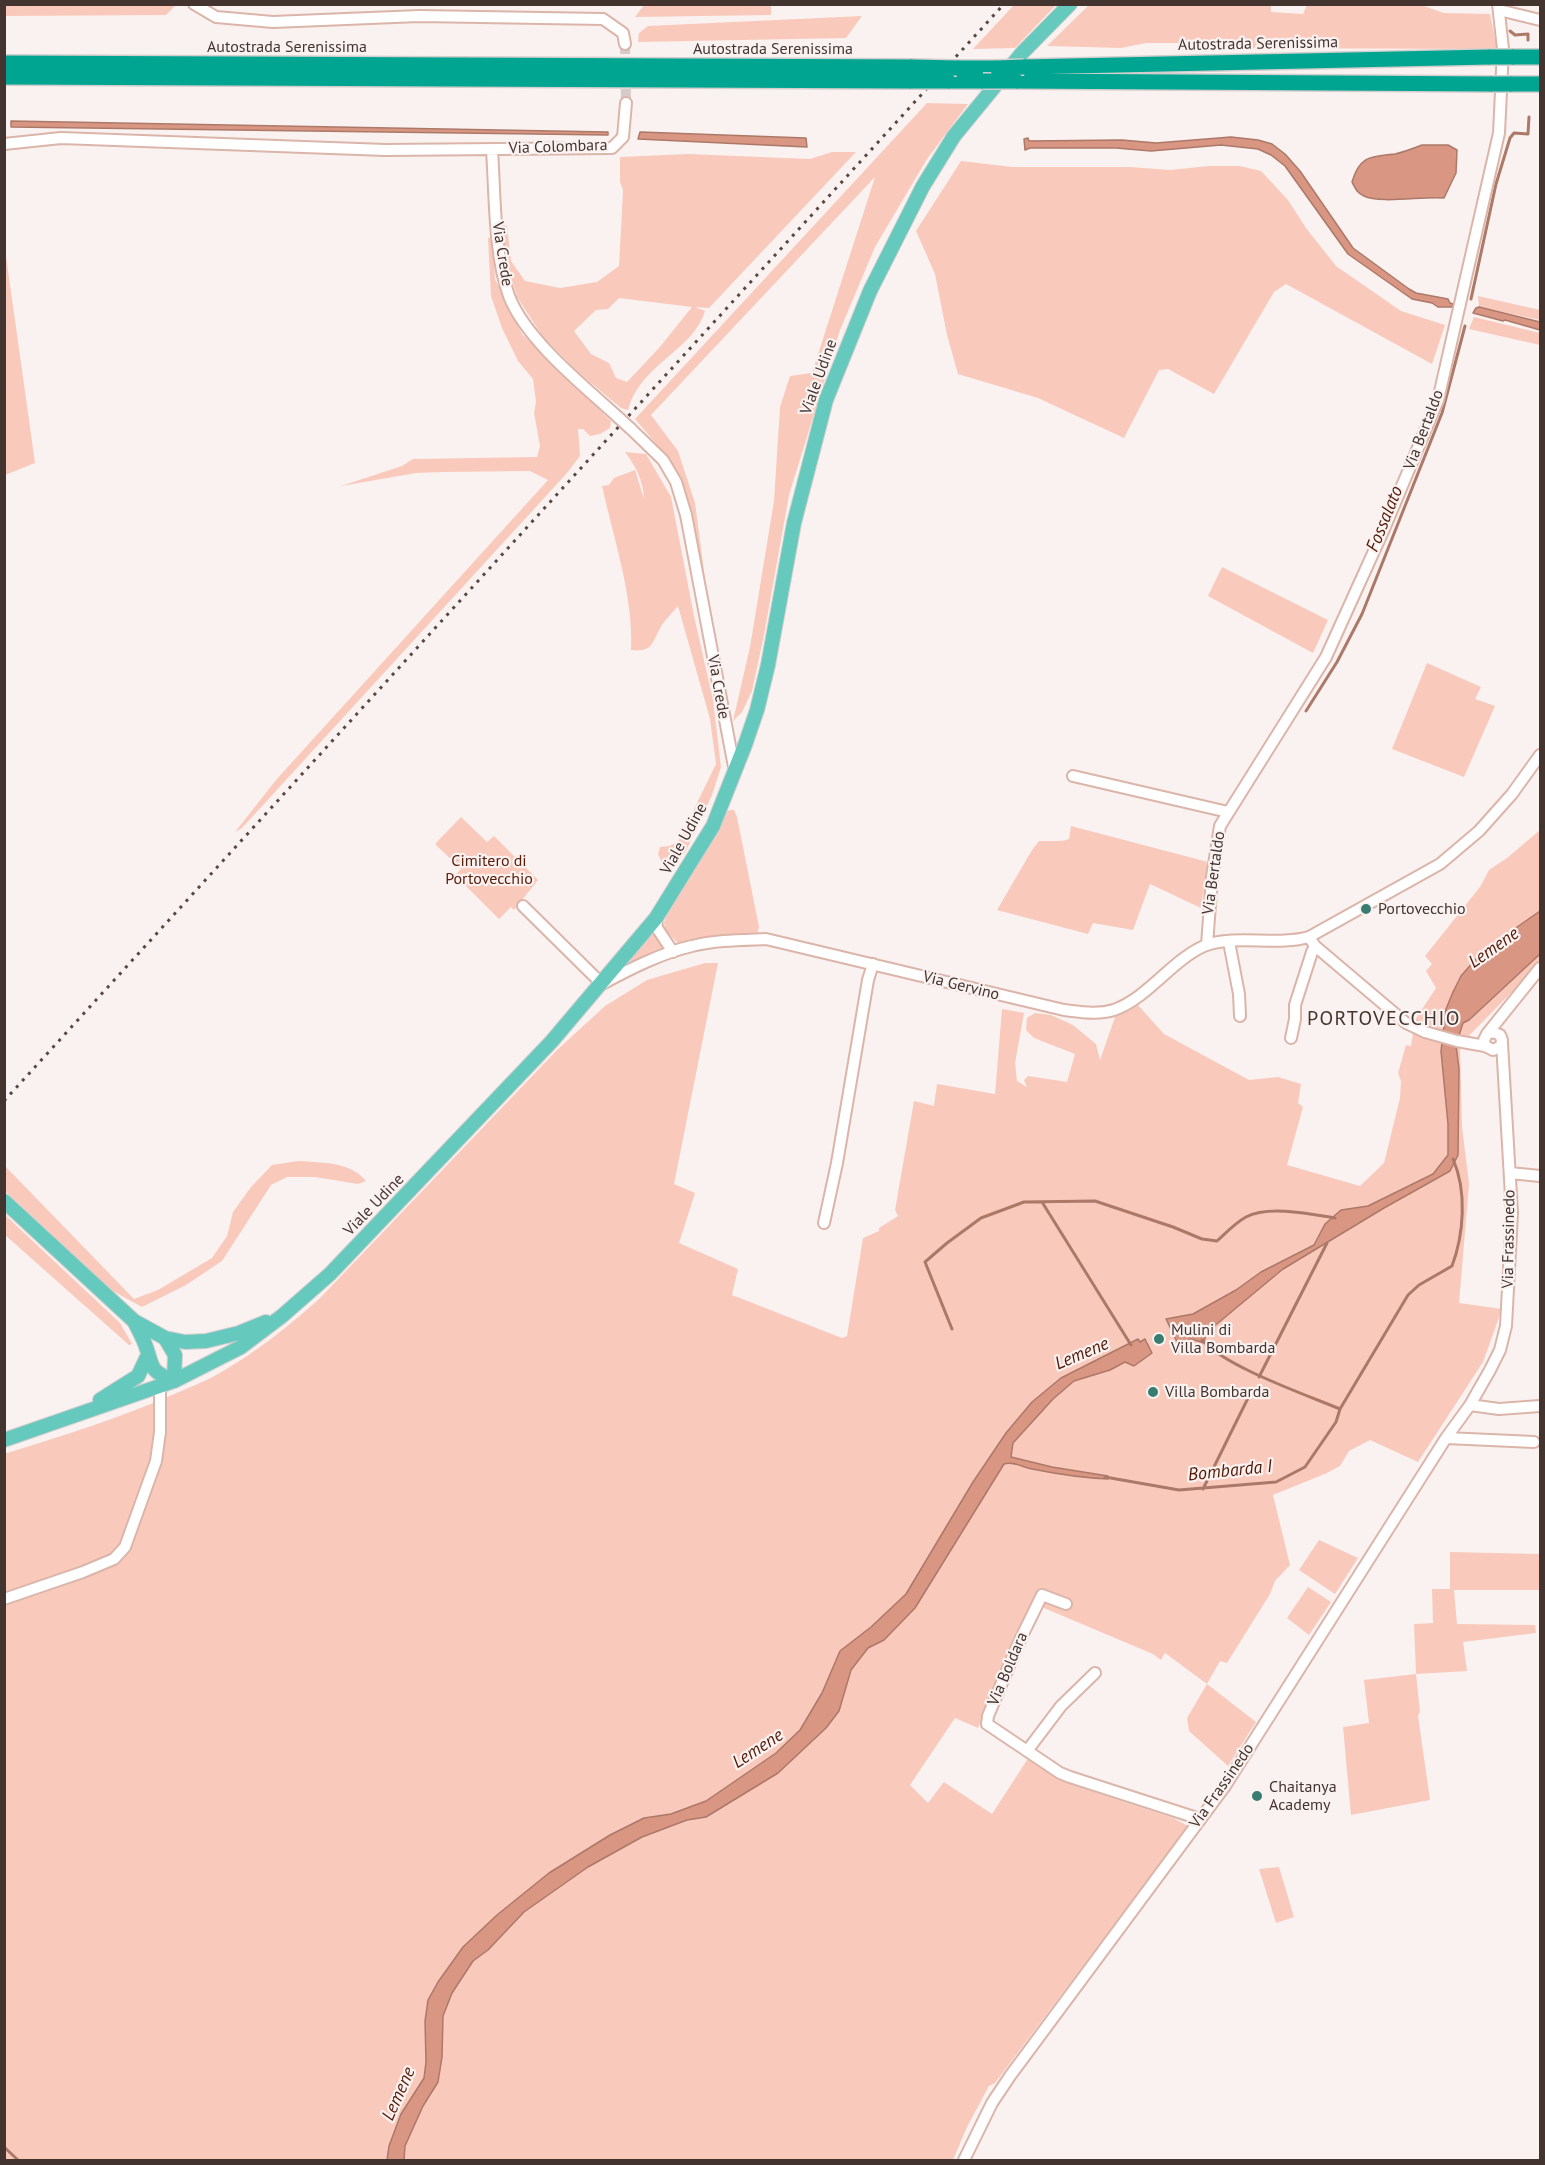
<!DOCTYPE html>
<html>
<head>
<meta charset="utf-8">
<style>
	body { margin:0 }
	#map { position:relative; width:1545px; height:2165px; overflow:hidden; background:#faf2f0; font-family:"PT Sans",sans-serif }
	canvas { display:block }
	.frame { position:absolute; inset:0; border:6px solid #43342f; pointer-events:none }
</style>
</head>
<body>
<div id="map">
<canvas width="1545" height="2165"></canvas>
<div class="frame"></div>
</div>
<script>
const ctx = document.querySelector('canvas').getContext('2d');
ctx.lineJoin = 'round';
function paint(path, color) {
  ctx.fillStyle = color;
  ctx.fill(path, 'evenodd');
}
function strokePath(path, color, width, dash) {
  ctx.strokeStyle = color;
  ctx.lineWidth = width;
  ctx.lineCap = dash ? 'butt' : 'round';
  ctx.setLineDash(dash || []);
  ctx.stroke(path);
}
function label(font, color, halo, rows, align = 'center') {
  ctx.font = font + ' "PT Sans",sans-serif';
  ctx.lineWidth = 4.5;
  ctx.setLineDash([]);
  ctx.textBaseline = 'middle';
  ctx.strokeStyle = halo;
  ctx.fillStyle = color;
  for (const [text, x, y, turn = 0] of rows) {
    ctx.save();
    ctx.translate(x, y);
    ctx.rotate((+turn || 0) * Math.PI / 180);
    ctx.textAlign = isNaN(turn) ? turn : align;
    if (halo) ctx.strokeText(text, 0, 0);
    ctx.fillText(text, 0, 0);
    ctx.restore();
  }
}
const green = new Path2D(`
	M4 5 5 4 176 5 166 15 5 16Z
	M644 5H771V15L635 17Z
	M1014 5H1056L1015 48 973 49Z
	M1271 5V12L1303 14 1307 5H1421L1444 13 1490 14 1497 49 1210 48 1182 43H1146L1121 48 1047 46 1089 5Z
	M862 16 846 38 638 42 639 33 648 26Z
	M927 103 968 104 927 159 875 247 840 330 789 495 764 635 752 691 742 712 733 721 750 647 774 501 780 407 790 376 812 373 875 177 651 415 678 451 695 503 711 624 686 498 668 458 635 419Z
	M832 152H856L709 308 695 307 705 311C693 351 640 364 628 410L621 408 579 373 543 337 517 297 505 259 503 225 507 226 511 261 525 281 560 288 597 282 619 266 623 190 620 182V157L688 154 810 159ZM619 298 692 307 659 348 627 382 616 378 609 363 591 354 574 331 596 310 608 309Z
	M961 161 1012 167H1130L1170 170 1209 166H1240L1261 171 1288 200 1306 228 1336 266 1401 311 1445 325 1432 364 1286 284 1274 292 1214 394 1168 369 1159 370 1124 438 1038 398 958 374 947 335 935 274 916 231Z
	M493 237 495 279 522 334 611 421 610 428 600 434 590 436 583 429H578L580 456 567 473 242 828 235 832 276 780 548 480 530 471 444 472 416 473 341 486 402 466 413 459 537 457 540 446 534 413 536 402 533 379 518 361 502 328 491 296 488 238Z
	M5 249 35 463 5 475H4Z
	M1478 296 1540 310V320L1479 307Z
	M1474 317 1540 333V345L1469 329Z
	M625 452 646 454 671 497 694 616 713 700 721 767 712 795 686 851 674 868 665 869 658 854 660 847 669 846 678 842 716 764 710 719 678 606C673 612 666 619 662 625 652 641 654 653 631 650 634 598 613 536 602 486L609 485 614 478 635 470 644 499C643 480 636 467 625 452Z
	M1222 567 1328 620 1313 653 1208 596Z
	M1427 663 1481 687 1475 699 1495 706 1464 777 1392 749Z
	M730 810H734L737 817 759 927 757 935 679 944 665 930 664 922 668 912 704 855 726 812Z
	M461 817 487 842 494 836 538 880 514 910 511 907 499 919 455 875 461 869 435 844Z
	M1071 826 1208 862 1201 908 1150 884 1133 930 1093 923 1088 934 997 910 1032 850 1039 841H1062L1069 839Z
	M1540 830V963L1460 1045 1462 1127 1469 1184 1459 1303 1502 1309 1483 1362 1418 1462 1370 1440 1349 1451 1340 1466 1327 1473 1273 1495 1290 1565 1275 1581 1270 1594 1227 1663 1220 1661 1207 1684 1256 1722 1228 1766 1189 1731 1187 1718 1207 1684 1165 1653 1161 1660 1153 1654 1032 1603 1013 1638 978 1728 955 1718 910 1785 928 1803 944 1782 992 1814 1029 1757 1072 1785 1173 1818 1188 1826 995 2083 989 2086 967 2127 953 2160H5L4 1454C62 1436 117 1419 172 1395 187 1388 204 1382 218 1374 255 1353 289 1326 320 1298L557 1050 605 1006 647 980 705 963H718L674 1184 695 1193 679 1243 738 1269 732 1295 842 1338 847 1336 863 1238 879 1231V1228L898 1216 895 1210 914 1101 934 1106 937 1084 995 1094 1002 1009 1024 1013 1015 1063 1017 1081 1027 1087 1024 1080 1028 1076 1067 1082 1075 1054 1034 1038 1026 1030 1027 1018 1035 1013 1051 1015 1073 1025 1096 1044 1100 1060 1115 1017 1137 1004 1164 1034 1249 1080 1278 1077 1301 1084 1298 1103 1303 1107 1287 1165 1360 1186 1384 1163 1400 1098 1401 1081 1398 1073 1406 1045 1411 1046 1415 1020 1436 988 1426 971 1432 964 1425 956 1480 887 1489 870 1507 858Z
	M653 932 664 947V951L636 964 631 963V959Z
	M298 1161C322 1163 350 1161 366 1181L358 1184 315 1177H287L271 1185 222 1261 186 1285 142 1307 111 1290 5 1191V1166L134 1299 158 1290 212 1258 227 1236 233 1212 251 1187 272 1165Z
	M4 1214 120 1323 132 1344 129 1345 5 1235Z
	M1319 1540 1358 1558 1335 1594 1299 1570Z
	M1450 1552 1540 1554V1590H1454L1457 1624 1535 1625 1536 1633 1463 1642 1467 1671 1416 1674 1420 1712 1418 1716 1430 1800 1351 1815 1343 1727 1369 1723 1364 1680 1416 1674 1414 1624 1433 1623 1432 1589H1450Z
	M1308 1587 1331 1602 1309 1635 1287 1618Z
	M1279 1867 1294 1917 1276 1923 1259 1869Z`);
const water = new Path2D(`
	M11 121 608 132V135L11 127Z
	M640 132 806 138 807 147 638 139Z
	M1231 137 1258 140 1272 144 1285 154 1300 171 1353 248 1409 289 1416 293 1448 299 1450 303 1453 304 1452 307H1438L1432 303 1412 299 1348 254 1285 166 1271 155 1258 149 1221 145 1151 151 1116 148H1030L1025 150 1024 139 1028 138 1029 141 1122 140 1156 143Z
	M1422 145H1448L1457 150 1456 173 1444 198C1424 196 1380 204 1364 196 1357 193 1355 188 1352 182 1360 155 1371 157 1395 154 1404 152 1414 148 1422 145Z
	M1479 307 1540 322V330L1505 320 1503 321 1473 313 1476 308Z
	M1540 911V954L1469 1020 1463 1023 1456 1045 1459 1069 1458 1155 1450 1171 1384 1208 1283 1269 1206 1333 1204 1343 1191 1339 1179 1346 1166 1319 1193 1314 1236 1290 1261 1272 1314 1245 1325 1224 1341 1210 1368 1206 1433 1174 1448 1155V1124L1441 1051 1446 1009 1453 992 1461 976 1475 960 1507 934Z
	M1138 1339 1140 1342 1145 1339 1152 1353 1134 1366 1125 1362 1110 1370 1074 1381 1053 1399 1013 1443 1011 1457 1052 1467 1108 1476V1479C1082 1478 1057 1474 1032 1469 1022 1467 1013 1461 1004 1464L915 1608 884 1640 868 1648 851 1670 839 1711 826 1728 778 1773 706 1817 687 1820 642 1837 588 1867 524 1912 488 1950 473 1961 452 1993 443 2016 442 2057 438 2082 423 2106 405 2146 404 2160H387L389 2146 401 2114 424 2078 426 2062 425 2021 428 2000 438 1982 463 1947 497 1915 549 1873 610 1835 644 1818 671 1814 706 1801 776 1753 800 1730 822 1693 840 1651 871 1627 906 1594 973 1482 1006 1433 1032 1402 1061 1378Z`);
const stream = new Path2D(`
	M1510 31 1515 35 1528 34V40
	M1471 299 1496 184 1510 138 1514 133 1528 134 1529 117
	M1306 711 1337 662 1362 614 1442 413 1465 326
	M1042 1202 1131 1345
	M952 1329 925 1262 947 1243 981 1218 1024 1202 1095 1201 1173 1227 1202 1239 1217 1241C1226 1233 1235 1223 1246 1217 1268 1205 1311 1214 1335 1218
	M1259 1377 1327 1243
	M1340 1409 1408 1295 1419 1285 1452 1266C1464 1234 1467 1191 1453 1159
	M1105 1477 1179 1490 1276 1482 1305 1467 1336 1422 1340 1409C1304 1394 1226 1367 1202 1340
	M1203 1489 1252 1390
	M4 2147 18 2160`);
const minorTunnel = new Path2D(`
	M625 44 626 103`);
const minor = new Path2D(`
	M194 4 216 17 273 22 419 16 603 19 623 33 625 44
	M1499 10 1540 20
	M4 144 61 138 385 150 612 148 623 137 626 103
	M492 150C495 193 494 256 509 296 526 340 584 386 619 418
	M631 429 663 460 676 482 686 515 735 772
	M1073 776 1228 812
	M523 906 602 984C630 969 661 953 692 946 716 940 741 940 766 939L1064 1010C1081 1012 1098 1015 1114 1010 1149 997 1171 961 1204 946 1231 934 1278 946 1309 937L1440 864 1479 831 1512 794 1540 755
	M656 918 657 928 673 952
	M1309 937 1315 946 1406 1023 1425 1032 1457 1041 1485 1046 1493 1050 1501 1046 1502 1040 1500 1035 1493 1032 1487 1034 1484 1040 1485 1046
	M1229 942 1239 994 1240 1016
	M1207 945 1212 877 1220 826 1326 657 1384 529 1438 400 1499 133 1503 49 1498 4
	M1487 1034 1540 968
	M1291 1038 1295 1019V1005L1312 952 1315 946
	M1510 1173 1540 1176
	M824 1223 837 1163 868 980 873 964
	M1470 1405 1499 1409 1540 1406
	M1446 1438 1534 1442
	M4 1599 83 1572 114 1559 125 1547 156 1461 160 1432V1386
	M1066 1604 1042 1595 1019 1642 988 1716 987 1724 1060 1773 1070 1777 1200 1819
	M1027 1751 1061 1706 1095 1673
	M964 2160 992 2103 1010 2076 1225 1786 1446 1438 1470 1405 1490 1370 1500 1350 1506 1326 1512 1213 1502 1043`);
const major = new Path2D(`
	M4 1201 134 1321 165 1338 185 1342 206 1341 239 1333 266 1322
	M134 1321C138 1329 142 1336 145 1344 154 1368 148 1370 174 1381
	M165 1338 175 1355 174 1381
	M100 1400 138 1376 147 1357
	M4 1440 174 1381 241 1347 282 1316 330 1274 552 1041 656 918 713 826 745 745 757 710 768 665 794 523 826 400 870 291 923 186 954 136 1022 53 1070 4`);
const highway = new Path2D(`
	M1512 57H1540
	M4 63 912 67
	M1024 67 1490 57
	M957 68H997
	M4 77 911 81
	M948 81H983
	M1016 81 1492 84
	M1510 84H1540`);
const rail = new Path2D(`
	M4 1101 1004 4`);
const minorBridge = new Path2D(`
	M619 418 631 429`);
const highwayBridge = new Path2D(`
	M1490 57H1512
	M912 67 957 68
	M997 68 1024 67
	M911 81H948
	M983 81H1016
	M1492 84H1510`);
const markers = [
	[1366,909,6,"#397d71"],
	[1159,1339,6,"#397d71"],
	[1153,1392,6,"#397d71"],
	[1257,1796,6,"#397d71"]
];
const streetNames = [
	["Autostrada Serenissima",1258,44,-1],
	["Autostrada Serenissima",287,47],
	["Autostrada Serenissima",773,49],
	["Via Colombara",558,147,-2],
	["Via Crede",502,254,81],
	["Viale Udine",819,377,-70],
	["Via Bertaldo",1424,430,-69],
	["Via Crede",718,687,80],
	["Viale Udine",684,839,-61],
	["Via Bertaldo",1214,873,-82],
	["Via Gervino",961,986,14],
	["Viale Udine",374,1205,-46],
	["Via Frassinedo",1509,1239,-89],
	["Via Boldara",1008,1669,-67],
	["Via Frassinedo",1222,1786,-55]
];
const parkNames = [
	["Cimitero di",489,861],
	["Portovecchio",489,879]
];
const poiNames = [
	["Portovecchio",1378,909],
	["Mulini di",1171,1330],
	["Villa Bombarda",1171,1348],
	["Villa Bombarda",1165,1392],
	["Chaitanya",1269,1787],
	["Academy",1269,1805]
];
const waterNames = [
	["Fossalato",1385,519,-68],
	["Lemene",1494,948,-35],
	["Lemene",1082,1354,-23],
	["Bombarda I",1230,1471,-6],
	["Lemene",758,1749,-33],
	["Lemene",399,2094,-66]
];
const quarterNames = [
	["PORTOVECCHIO",1384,1019]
];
paint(green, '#f9cabc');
paint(water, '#d99682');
strokePath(water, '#ac7969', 1.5);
strokePath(stream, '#ac7969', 3);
strokePath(minorTunnel, '#d5ccc9', 10, [10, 5]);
strokePath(minor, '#dbb5a9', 14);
strokePath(major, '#d2cecd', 16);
strokePath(highway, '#d2cecd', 18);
strokePath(minor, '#fff', 10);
strokePath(major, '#66c9bd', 14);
strokePath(highway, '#00a591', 15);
strokePath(rail, '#564843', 3, [3, 6]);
strokePath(minorBridge, '#dbb5a9', 14, []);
strokePath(highwayBridge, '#d2cecd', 18, []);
strokePath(minorBridge, '#fff', 10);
strokePath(highwayBridge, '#00a591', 15);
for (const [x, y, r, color] of markers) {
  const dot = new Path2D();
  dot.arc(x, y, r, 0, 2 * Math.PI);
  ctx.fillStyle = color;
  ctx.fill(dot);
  strokePath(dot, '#faf2f0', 2);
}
label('16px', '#43342f', '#faf2f0', streetNames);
label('16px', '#571b08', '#faf2f0', parkNames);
label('16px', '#43342f', '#faf2f0', poiNames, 'left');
label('italic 18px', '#531705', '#faf2f0', waterNames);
ctx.letterSpacing = '1.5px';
label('20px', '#43342f', '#faf2f0', quarterNames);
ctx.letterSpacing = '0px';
</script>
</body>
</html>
